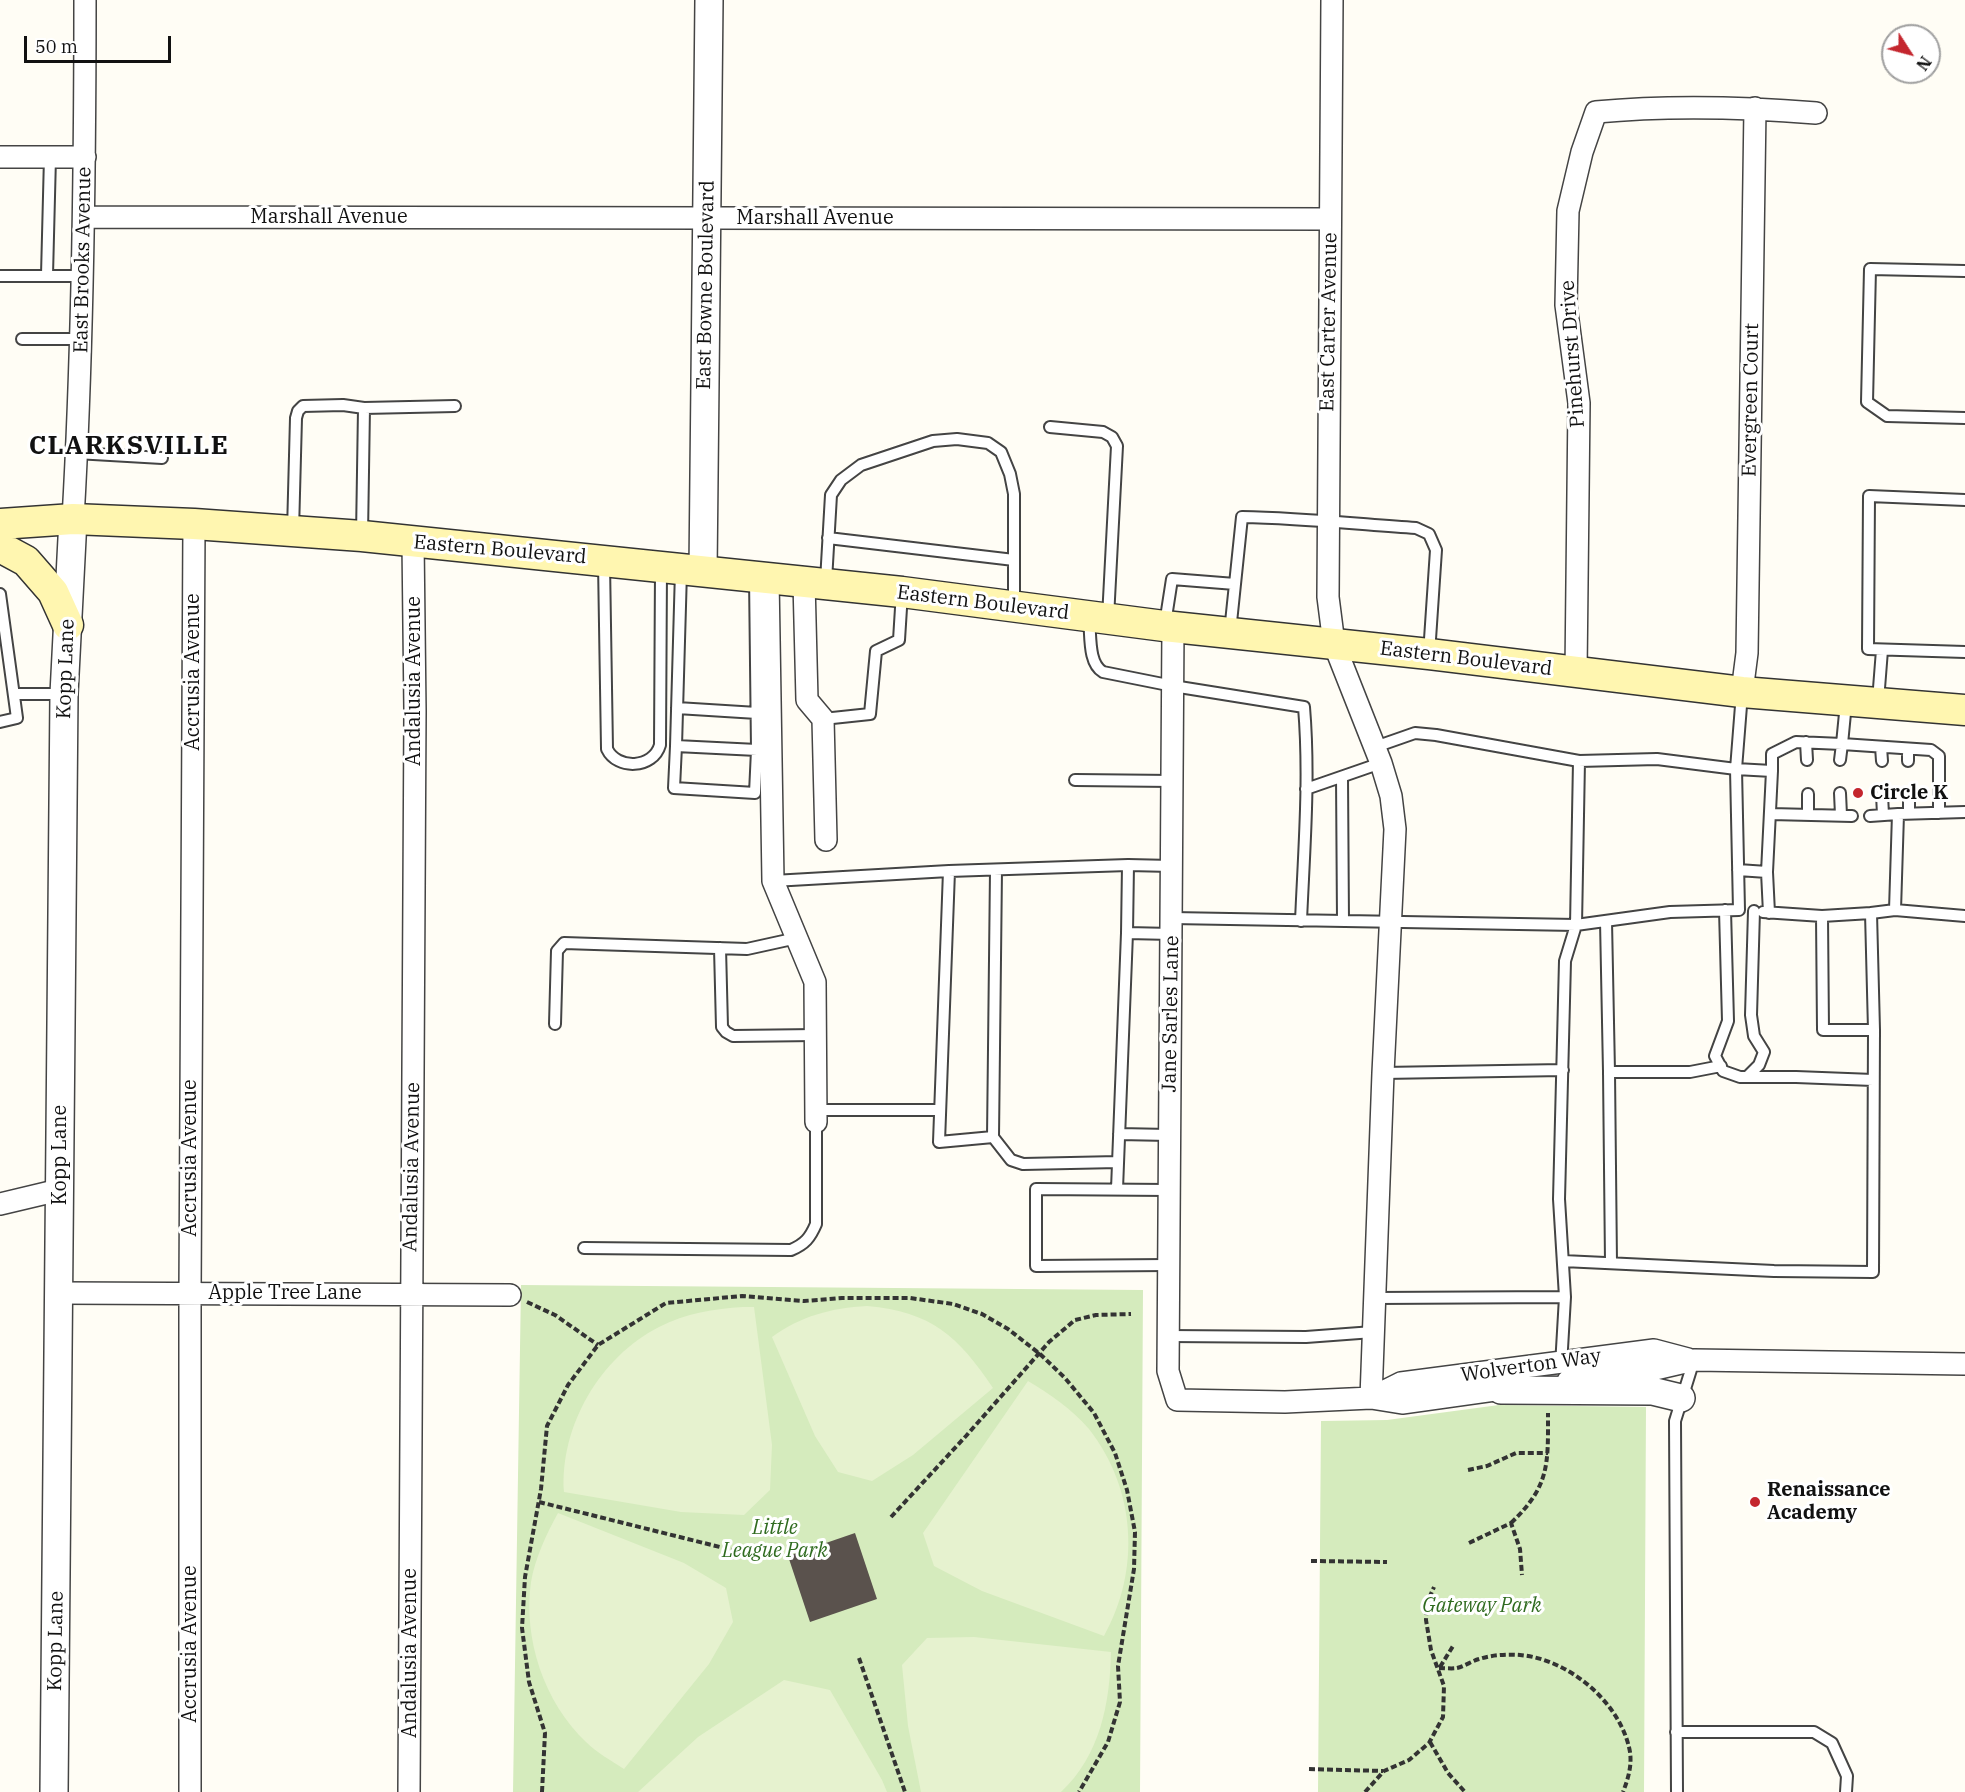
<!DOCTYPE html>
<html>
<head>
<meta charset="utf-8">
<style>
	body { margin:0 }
	#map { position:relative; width:1965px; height:1792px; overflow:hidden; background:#fffdf5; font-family:"IBM Plex Serif",serif }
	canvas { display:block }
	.north { position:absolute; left:1881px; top:24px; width:60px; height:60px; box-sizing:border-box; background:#fff; border:2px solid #a0a0a0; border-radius:50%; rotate:126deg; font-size:16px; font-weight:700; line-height:24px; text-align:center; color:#111 }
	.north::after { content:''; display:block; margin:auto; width:21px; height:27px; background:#c4262e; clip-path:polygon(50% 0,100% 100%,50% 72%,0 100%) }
	.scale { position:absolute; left:24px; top:36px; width:147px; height:27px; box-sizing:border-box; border:3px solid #111; border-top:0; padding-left:8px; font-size:18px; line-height:21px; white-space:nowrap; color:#111; -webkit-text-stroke:4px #fff; paint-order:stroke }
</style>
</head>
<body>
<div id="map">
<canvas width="1965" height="1792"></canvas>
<div class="north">N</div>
<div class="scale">50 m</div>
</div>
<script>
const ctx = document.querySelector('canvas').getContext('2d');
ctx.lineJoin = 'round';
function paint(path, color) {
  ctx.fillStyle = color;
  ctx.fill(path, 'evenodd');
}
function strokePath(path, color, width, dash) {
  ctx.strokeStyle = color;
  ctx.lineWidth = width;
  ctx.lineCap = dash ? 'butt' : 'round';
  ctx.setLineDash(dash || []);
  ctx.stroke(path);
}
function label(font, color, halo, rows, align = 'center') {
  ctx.font = font + ' "IBM Plex Serif",serif';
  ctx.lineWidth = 6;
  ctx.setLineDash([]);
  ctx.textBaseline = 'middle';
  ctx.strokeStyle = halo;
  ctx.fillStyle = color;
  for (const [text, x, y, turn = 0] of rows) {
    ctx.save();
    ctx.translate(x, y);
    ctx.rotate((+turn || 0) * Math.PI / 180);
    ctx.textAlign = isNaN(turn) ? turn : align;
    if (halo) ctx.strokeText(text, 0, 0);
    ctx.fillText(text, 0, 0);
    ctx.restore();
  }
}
const green = new Path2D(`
	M521 1285 1143 1290 1140 1792H513Z
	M1499 1405 1646 1407 1644 1792H1318L1321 1421 1387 1420Z`);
const pitch = new Path2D(`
	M867 1306C932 1312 958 1336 993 1388L913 1455 872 1481 838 1472 815 1436 772 1337C801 1316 831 1308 867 1306Z
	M743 1307H754L772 1445 770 1490 744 1515 681 1512 564 1492C560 1426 600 1357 659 1327 686 1313 714 1309 743 1307Z
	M1028 1381C1050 1394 1072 1409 1089 1429 1136 1489 1141 1570 1104 1636L982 1591 934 1566 923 1533Z
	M558 1513 684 1563 726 1588 733 1622 709 1664 624 1769C612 1761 597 1753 586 1742 544 1702 523 1639 531 1582 535 1558 547 1533 558 1513Z
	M974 1637 1111 1652C1110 1703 1100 1756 1061 1792H921L908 1726 902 1665 927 1638Z
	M784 1680 830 1690 882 1780 887 1792H638L698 1737Z`);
const building = new Path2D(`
	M855 1533 877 1599 810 1622 788 1556Z`);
const path = new Path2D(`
	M527 1302 555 1315 598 1345
	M1468 1470 1487 1466 1516 1453H1548
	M539 1502 752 1555
	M891 1517 966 1436 1049 1342 1075 1320 1096 1315 1131 1314
	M1511 1523C1550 1486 1548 1464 1548 1413
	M1469 1543 1511 1523 1520 1549 1522 1575
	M1311 1561 1387 1562
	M859 1658 905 1792
	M1440 1667 1453 1646
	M1439 1668C1445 1668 1452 1669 1457 1668 1465 1666 1472 1661 1479 1659 1492 1655 1506 1654 1520 1655 1568 1659 1621 1702 1630 1752 1632 1766 1628 1779 1623 1792
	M1430 1742 1448 1773 1465 1792
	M1309 1769 1383 1771
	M542 1792 545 1733 529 1682 522 1628 525 1577 541 1489 547 1426 568 1385 598 1345 666 1303 742 1296 804 1301 842 1298H910L953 1304 982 1314 1008 1329 1040 1354 1065 1378 1094 1413 1115 1453 1127 1490 1135 1532 1134 1569 1118 1666 1120 1702 1108 1742 1079 1792
	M1365 1792 1384 1771 1409 1760 1429 1743 1443 1717 1444 1686 1431 1650 1426 1620 1427 1603 1434 1587`);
const service = new Path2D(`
	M1965 271 1870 269 1867 402 1887 416 1965 418
	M47 275 50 157
	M0 276H82
	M22 339H81
	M1050 427 1103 432 1112 437 1117 446 1108 618
	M76 453 162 458
	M1965 500 1869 496 1868 649 1965 652
	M293 531 296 418 298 411 303 406 343 405 364 408
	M362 535 364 408 455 406
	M828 538 1014 560
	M604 563 607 749C617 770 653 769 660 745L661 569
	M681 571 676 746 757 750 755 577
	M826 581 831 495 841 480 861 465 933 441 957 439 988 443 1001 452 1010 474 1014 494V605
	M0 594 17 718 0 722
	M1089 619C1091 636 1088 663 1103 672L1173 686 1304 707C1310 778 1304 850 1301 921
	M1165 624 1172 579 1235 584
	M1230 632 1242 517C1300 518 1358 524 1416 528L1429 534 1436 550 1429 654
	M14 694H64
	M1878 701 1882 650
	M1846 703 1842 744 1931 750 1939 756V813
	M677 708 757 713
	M823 719 870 714 876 651 899 640 902 592
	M1806 742 1807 760
	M676 746 674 788 755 793 757 750
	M1375 747 1415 733 1436 735 1579 761 1576 925 1565 961 1559 1199 1565 1297 1561 1366
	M1881 747 1882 761
	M1908 749V761
	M1579 761 1657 759 1736 769 1742 693
	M1342 777 1343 921
	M1075 780 1173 781
	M1306 789 1381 763
	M1840 793 1841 815
	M1808 794V815
	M1882 794 1883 815
	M1909 794V813
	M1771 814 1852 816
	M1870 816 1898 814
	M996 870 993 1137 939 1142 949 871 1128 865 1172 866
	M1738 870 1767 872
	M773 881 949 871
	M1725 910 1728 1021 1715 1056 1723 1071 1740 1077H1796L1873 1080
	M1895 910 1898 814 1965 812
	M1763 912 1822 916 1871 913
	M1769 913 1767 872 1772 771
	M1822 916 1823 1030H1874
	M1172 918 1576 925 1670 912 1739 910 1736 769 1772 771V754L1796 742 1842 744 1840 760
	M1606 921 1609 1072
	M1127 933 1172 934
	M720 948 722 1027 726 1032 733 1036 816 1035
	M555 1024 557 951 564 943 747 949 797 938
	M1383 1073 1563 1070
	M1747 1077 1759 1065 1764 1052 1754 1036 1751 1015 1754 911
	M816 1110H940
	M1119 1134 1169 1135
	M993 1137 1011 1160 1023 1164 1118 1162
	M1117 1189 1127 933 1128 865
	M584 1248 791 1250C805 1244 810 1238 816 1224V1122
	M1563 1261 1774 1271 1873 1272 1874 1030 1871 913 1895 910 1965 916
	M1611 1263 1609 1072H1690L1721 1066
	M1168 1265 1036 1266V1189L1169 1190
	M1375 1298 1565 1297
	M1168 1336 1306 1337 1373 1332
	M1676 1732H1814L1832 1743 1847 1776 1846 1792
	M1677 1792 1675 1421 1694 1360`);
const minor = new Path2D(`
	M1332 0 1328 597 1334 644 1381 763 1391 796 1395 829 1383 1073 1371 1398
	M0 157H85
	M84 217 1330 219
	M73 519C83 346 85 173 85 0
	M768 578 773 881 815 982 816 1122
	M804 582 807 700 823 719 826 840
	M1173 627 1168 1371 1177 1400 1285 1402 1371 1398 1402 1403 1516 1387
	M1576 672 1579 403 1566 305 1568 211 1582 152 1596 112C1670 105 1743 107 1816 113
	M1742 692 1747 653 1755 108
	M0 1204 59 1190
	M60 1293 510 1295
	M1568 1381 1651 1370 1694 1360 1965 1364
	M1371 1398 1401 1383 1654 1350 1688 1359
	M190 1792V1293L194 524
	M409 1792 415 711 413 541`);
const tertiary = new Path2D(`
	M703 571 709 0
	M1501 1390 1652 1391 1681 1398
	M54 1792 64 694 73 519`);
const secondary = new Path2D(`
	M0 524 73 519 194 524 362 536 902 592 1164 626 1429 654 1742 692 1965 710
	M0 547 26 561 53 592 68 625`);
const markers = [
	[1858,793,6,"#c4262e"],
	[1755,1502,6,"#c4262e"]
];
const streetNames = [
	["Marshall Avenue",329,217],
	["Marshall Avenue",815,218],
	["East Brooks Avenue",83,260,-89],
	["East Bowne Boulevard",706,285,-89],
	["East Carter Avenue",1329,322,-89],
	["Pinehurst Drive",1573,354,-94],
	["Evergreen Court",1751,400,-89],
	["Eastern Boulevard",500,550,5],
	["Eastern Boulevard",983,603,7],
	["Eastern Boulevard",1466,659,7],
	["Kopp Lane",66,669,-88],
	["Accrusia Avenue",193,672,-90],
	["Andalusia Avenue",414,681,-90],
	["Jane Sarles Lane",1171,1014,-89],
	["Kopp Lane",60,1155,-90],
	["Accrusia Avenue",190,1158,-90],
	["Andalusia Avenue",412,1167,-89],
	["Apple Tree Lane",285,1293],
	["Wolverton Way",1531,1366,-8],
	["Kopp Lane",56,1641,-89],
	["Accrusia Avenue",190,1644,-90],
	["Andalusia Avenue",410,1653,-90]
];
const poiNames = [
	["Circle K",1870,793],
	["Renaissance",1767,1490],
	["Academy",1767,1513]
];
const parkNames = [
	["Little",775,1528],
	["League Park",775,1551],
	["Gateway Park",1482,1606]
];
const districtNames = [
	["CLARKSVILLE",129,446]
];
paint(green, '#d5ebbd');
paint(pitch, '#e6f2cf');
paint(building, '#5a524d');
strokePath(service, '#444', 14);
strokePath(minor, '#444', 24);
strokePath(tertiary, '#444', 30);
strokePath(secondary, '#333', 33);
strokePath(path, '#333', 4, [6, 3]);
strokePath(service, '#fff', 10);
strokePath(minor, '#fff', 21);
strokePath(tertiary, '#fff', 27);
strokePath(secondary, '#fff6b0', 30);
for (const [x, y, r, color] of markers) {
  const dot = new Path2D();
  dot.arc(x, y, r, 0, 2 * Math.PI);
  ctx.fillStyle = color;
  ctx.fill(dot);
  strokePath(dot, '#fff', 2);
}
label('20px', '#111', '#fff', streetNames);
label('bold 20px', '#111', '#fff', poiNames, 'left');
label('italic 20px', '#2f6b1f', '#fff', parkNames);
ctx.letterSpacing = '1.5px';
label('bold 26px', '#111', '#fff', districtNames);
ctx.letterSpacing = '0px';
</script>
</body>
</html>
